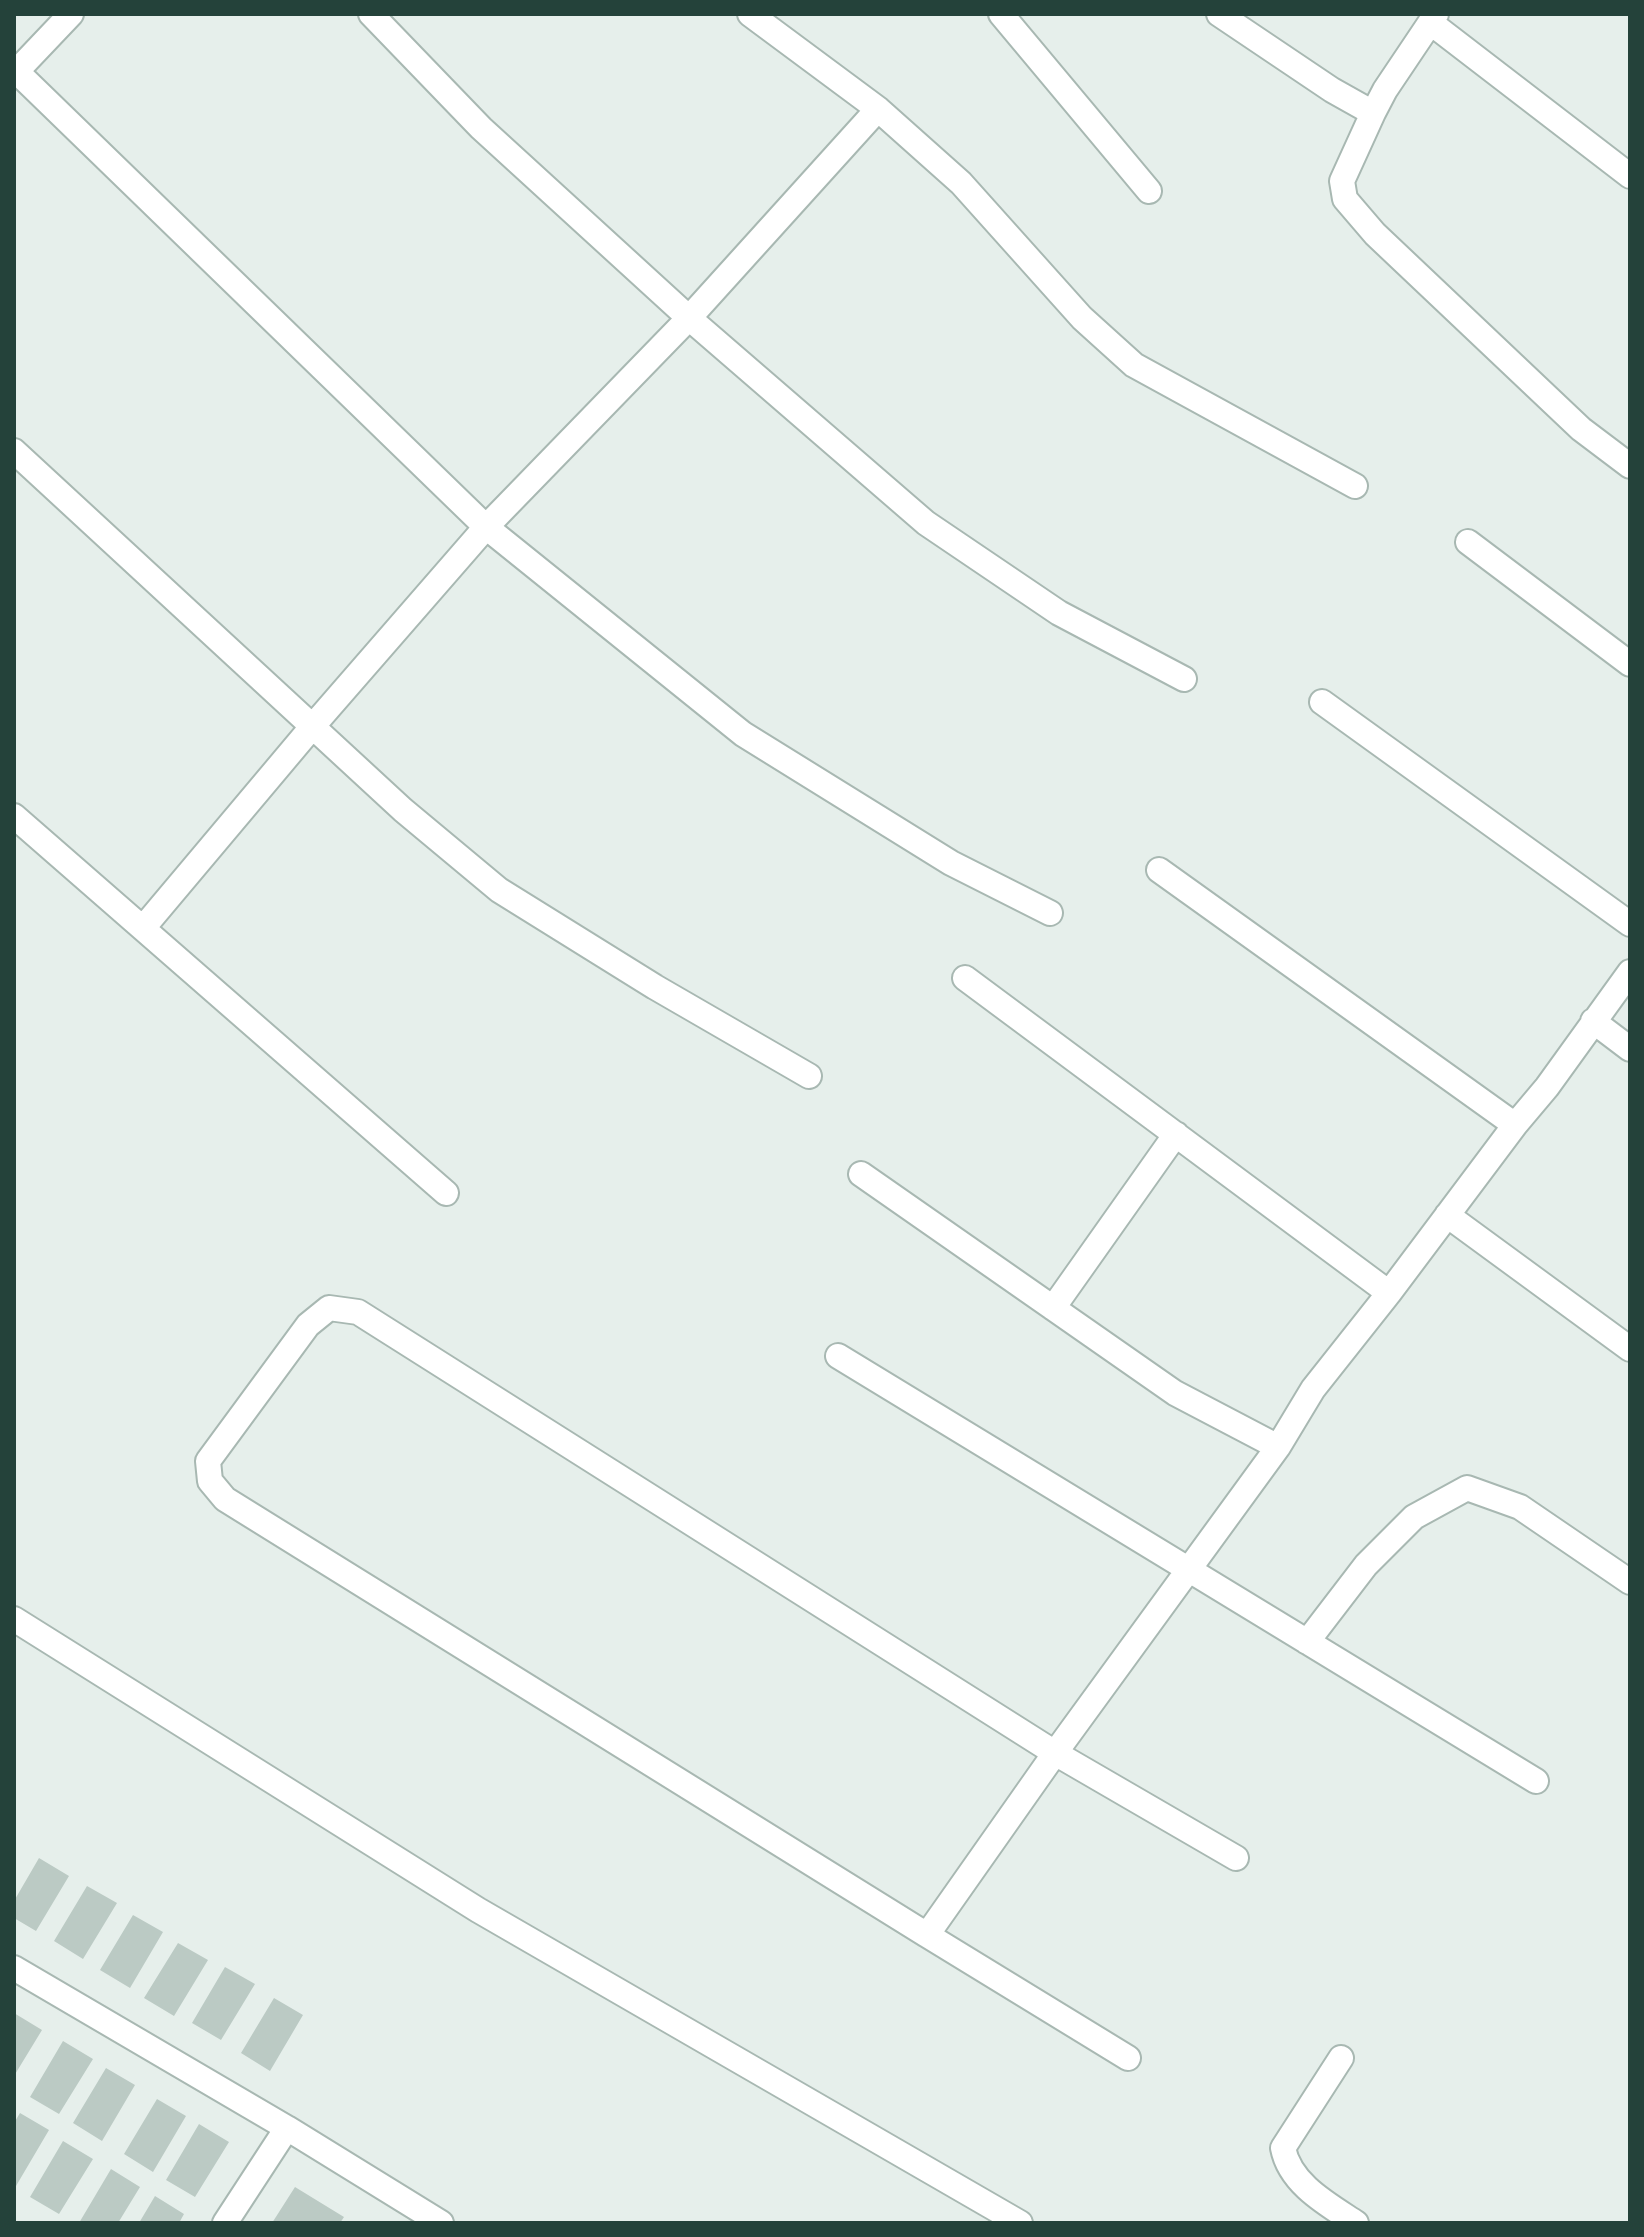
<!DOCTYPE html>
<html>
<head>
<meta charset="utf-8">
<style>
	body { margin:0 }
	#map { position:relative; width:1644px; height:2237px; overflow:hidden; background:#e6efeb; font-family:"Space Grotesk",sans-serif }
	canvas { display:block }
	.frame { position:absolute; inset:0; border:16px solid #24423a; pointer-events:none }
</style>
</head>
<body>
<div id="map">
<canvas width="1644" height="2237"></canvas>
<div class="frame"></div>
</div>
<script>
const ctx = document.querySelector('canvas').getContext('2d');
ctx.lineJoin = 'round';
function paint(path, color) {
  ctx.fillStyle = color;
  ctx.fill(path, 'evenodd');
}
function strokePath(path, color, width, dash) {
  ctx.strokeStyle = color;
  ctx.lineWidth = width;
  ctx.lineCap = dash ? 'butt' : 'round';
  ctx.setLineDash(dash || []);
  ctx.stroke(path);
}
const building = new Path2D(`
	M39 1858 69 1876 36 1931 14 1918V1901Z
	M87 1886 117 1903 83 1959 54 1941Z
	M133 1915 163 1932 130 1988 100 1970Z
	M178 1943 208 1960 174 2016 144 1998Z
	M225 1967 255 1984 221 2040 192 2023Z
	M274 1998 303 2015 270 2071 241 2053Z
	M14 2013 42 2030 14 2076Z
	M63 2041 93 2059 59 2114 30 2097Z
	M106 2068 135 2085 102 2141 73 2123Z
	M157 2099 186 2116 153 2172 124 2154Z
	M20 2113 49 2130 16 2186 14 2185V2123Z
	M199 2124 229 2142 195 2197 166 2180Z
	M63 2141 93 2159 59 2214 30 2197Z
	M111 2169 140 2187 118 2223H79Z
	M295 2187 344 2217 340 2223H272Z
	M155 2196 184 2214 179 2223H139Z`);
const minor = new Path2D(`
	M371 14 481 128 689 318 926 523 1059 613 1184 679
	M750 14 878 109 961 183 1082 318 1134 365 1355 486
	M1001 14 1149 191
	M1219 14 1332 90 1373 113 1385 90 1436 14
	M1431 23 1630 176
	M14 69 486 527 743 734 951 863 1050 913
	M14 74 71 14
	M1373 113 1342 181 1345 199 1375 234 1581 429 1630 466
	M14 451 403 810 499 890 655 987 809 1076
	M1468 542 1630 664
	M1322 702 1630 924
	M14 816 446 1193
	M1159 870 1515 1125
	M143 928 312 727 486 527 689 318 878 109
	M965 978 1389 1293
	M1593 1021 1630 1049
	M861 1174 1175 1393 1278 1447
	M1447 1215 1630 1349
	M1053 1308 1176 1134
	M838 1356 1536 1781
	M14 1619 478 1910 1020 2223
	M1307 1642 1366 1565 1414 1517 1467 1488 1520 1507 1630 1582
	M1236 1858 1055 1753 358 1312 329 1308 308 1325 208 1461 210 1481 225 1499 927 1935 1055 1753 1278 1447 1313 1389 1389 1293 1515 1125 1547 1087 1630 972
	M927 1935 1128 2058
	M14 1968 287 2128 441 2223
	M1341 2058 1283 2148C1290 2184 1327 2204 1356 2223
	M225 2223 287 2128`);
paint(building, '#bbcac4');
strokePath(minor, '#a8b8b2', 28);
strokePath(minor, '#fff', 24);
</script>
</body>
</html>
